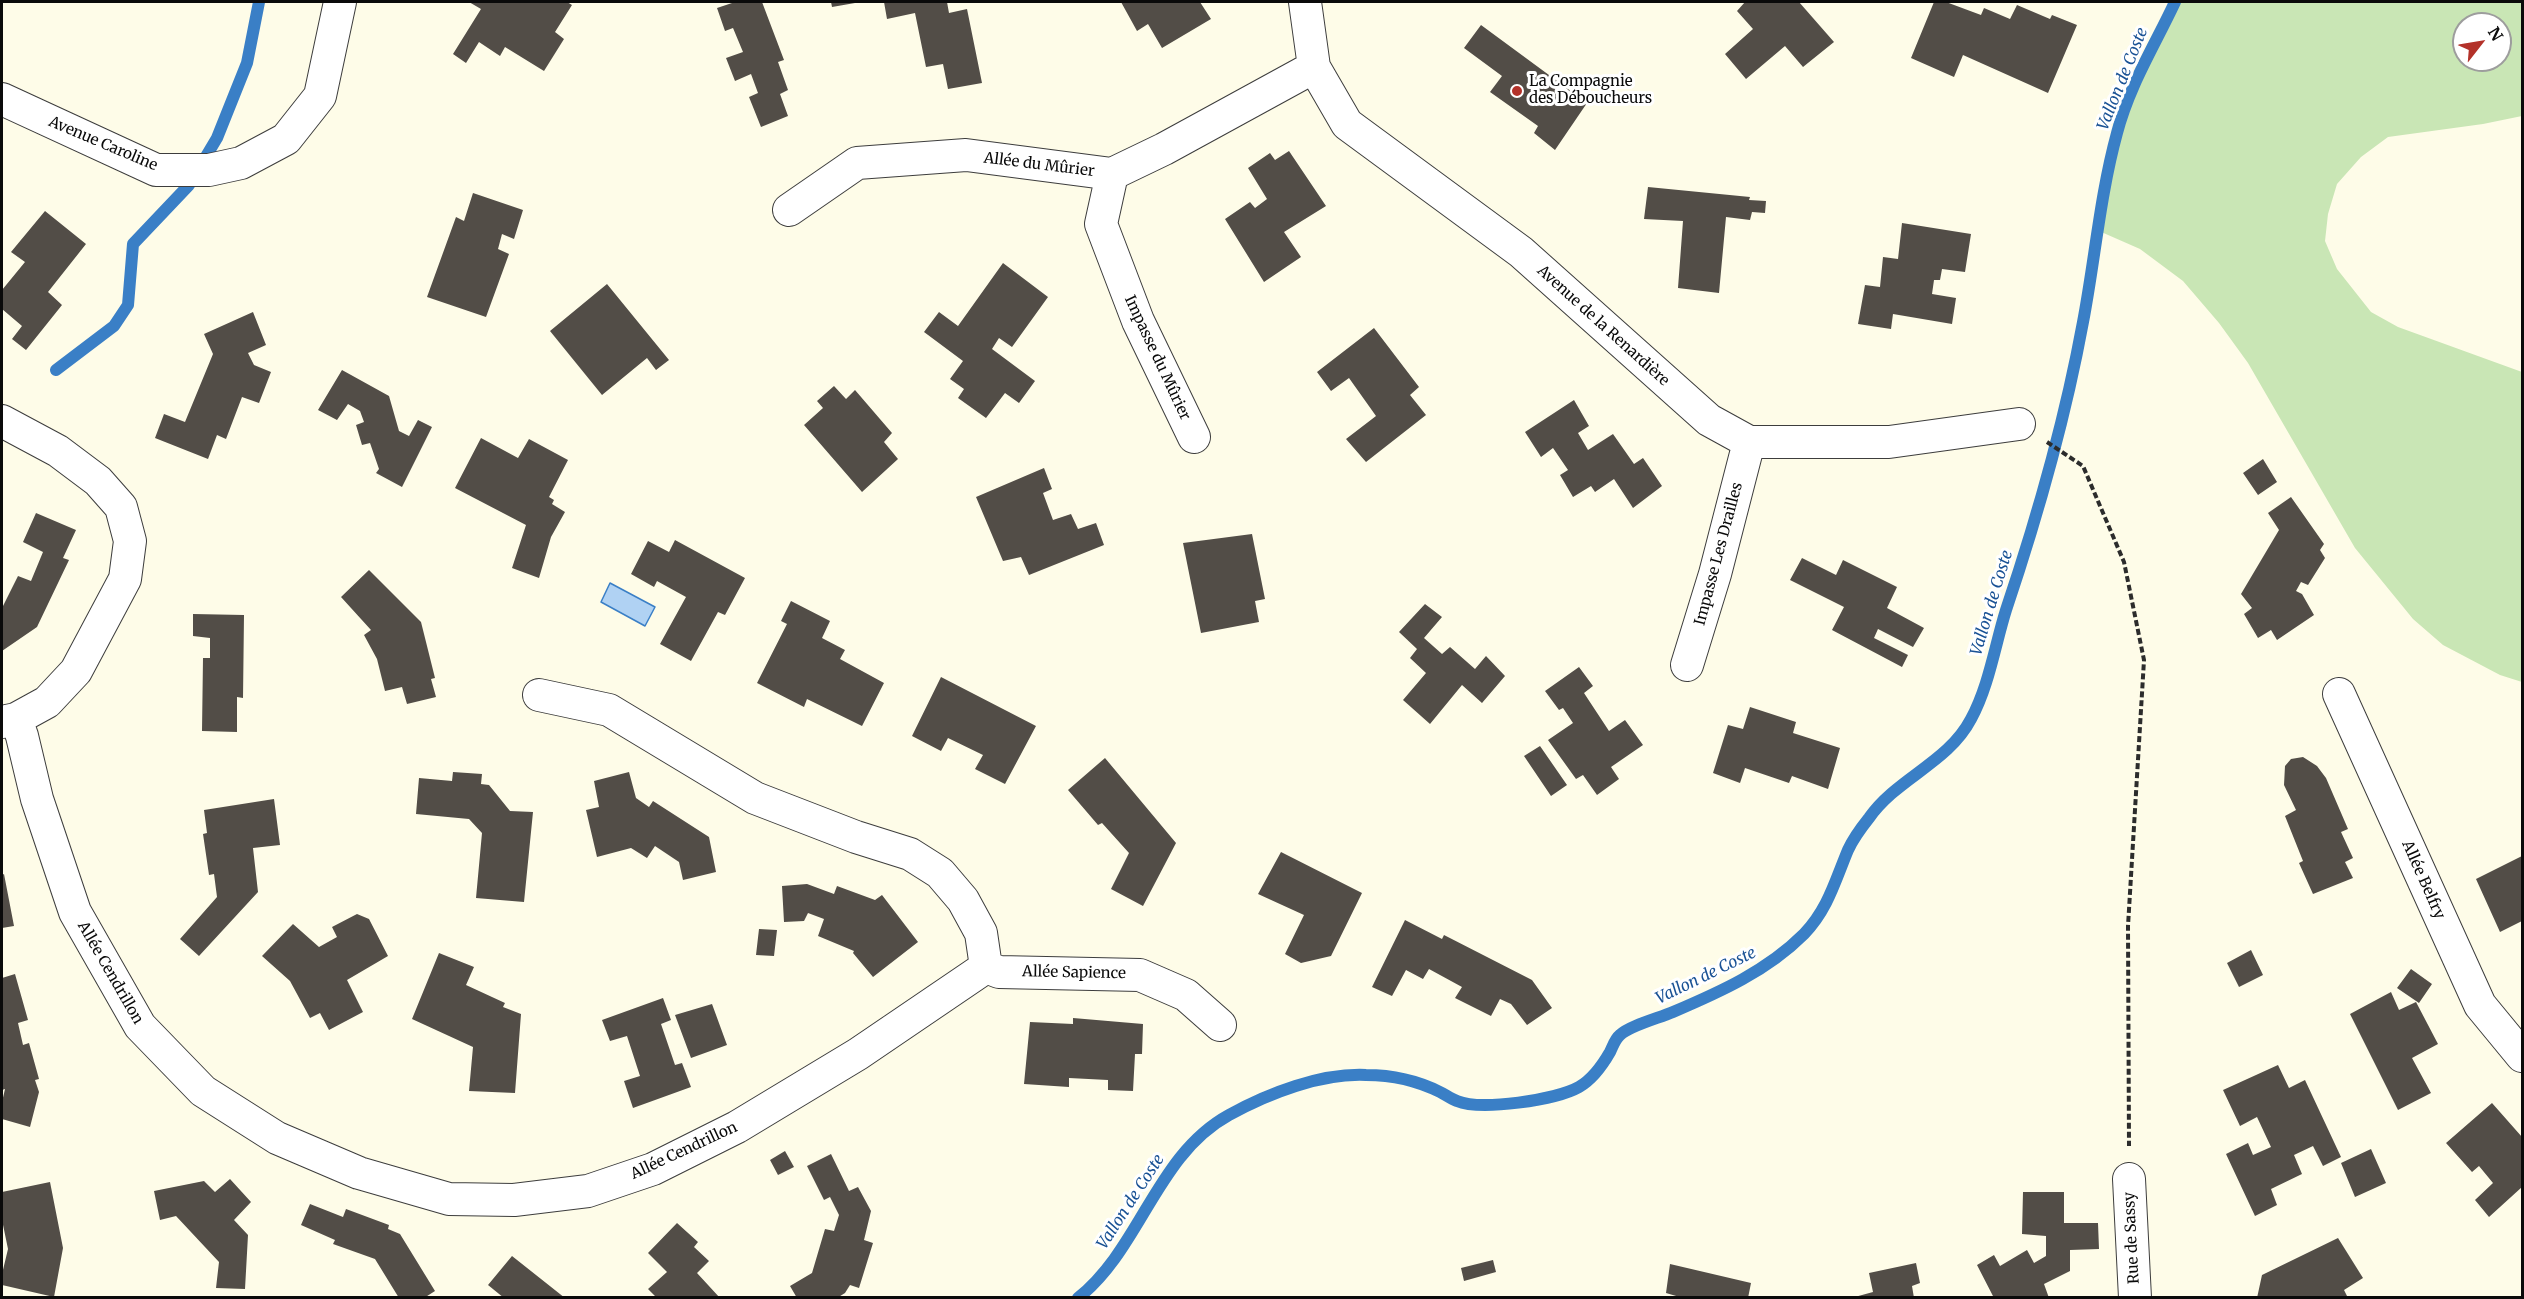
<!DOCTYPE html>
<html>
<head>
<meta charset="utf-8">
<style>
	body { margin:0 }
	#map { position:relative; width:2524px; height:1299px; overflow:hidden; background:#fefce8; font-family:Merriweather,serif }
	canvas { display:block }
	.frame { position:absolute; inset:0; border:3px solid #0a0a0a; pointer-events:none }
	.north { position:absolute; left:2452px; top:12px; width:60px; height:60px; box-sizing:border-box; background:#fff; border:2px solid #9d9d9d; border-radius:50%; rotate:59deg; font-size:16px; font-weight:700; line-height:24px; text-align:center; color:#0a0a0a }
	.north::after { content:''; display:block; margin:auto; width:21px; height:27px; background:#b3322a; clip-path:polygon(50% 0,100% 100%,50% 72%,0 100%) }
</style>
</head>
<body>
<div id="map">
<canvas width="2524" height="1299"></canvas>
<div class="frame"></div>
<div class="north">N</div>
</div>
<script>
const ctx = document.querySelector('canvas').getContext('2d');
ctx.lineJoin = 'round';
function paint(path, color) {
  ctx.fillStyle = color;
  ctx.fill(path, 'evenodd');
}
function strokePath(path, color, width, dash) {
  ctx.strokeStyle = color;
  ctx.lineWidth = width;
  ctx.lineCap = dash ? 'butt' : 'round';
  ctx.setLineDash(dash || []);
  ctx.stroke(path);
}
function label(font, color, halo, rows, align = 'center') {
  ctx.font = font + ' Merriweather,serif';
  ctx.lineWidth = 6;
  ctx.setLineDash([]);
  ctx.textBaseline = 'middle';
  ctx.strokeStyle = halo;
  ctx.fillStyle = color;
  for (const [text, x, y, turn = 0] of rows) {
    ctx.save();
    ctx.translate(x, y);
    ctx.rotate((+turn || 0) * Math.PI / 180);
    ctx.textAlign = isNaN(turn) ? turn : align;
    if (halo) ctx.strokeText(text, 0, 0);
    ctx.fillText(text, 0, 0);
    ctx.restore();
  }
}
const green = new Path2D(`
	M2175 2H2522V116L2483 124 2388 137 2361 157 2337 184 2328 214 2325 241 2337 269 2371 312 2398 327 2522 372V682L2500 675 2443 645 2413 619 2355 548 2248 363 2219 323 2183 281 2140 249 2099 231C2105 182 2114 134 2133 88 2145 58 2163 31 2175 2ZM2464 24H2500V60H2464Z`);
const water = new Path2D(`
	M610 583 655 607 645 626 601 602Z`);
const stream = new Path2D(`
	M56 370 114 326 128 305 133 244 189 185 217 138 247 63 259 2
	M1078 1298C1141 1248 1156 1155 1229 1115 1269 1093 1321 1073 1366 1075 1391 1075 1418 1081 1440 1092 1446 1095 1451 1099 1457 1101 1481 1111 1556 1100 1579 1087 1593 1079 1602 1066 1610 1052 1613 1046 1615 1039 1620 1035 1629 1026 1659 1018 1673 1012 1720 992 1767 971 1804 934 1828 909 1835 881 1848 850 1853 839 1861 828 1869 818 1897 778 1948 763 1971 719 1989 686 1995 645 2006 610 2038 515 2065 420 2083 322 2095 259 2100 195 2117 133 2129 86 2155 45 2175 2`);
const building = new Path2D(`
	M469 2H567L572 5 555 32 564 39 544 71 505 47 500 56 479 42 466 63 453 54 481 9Z
	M735 2H762L784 60 778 62 788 90 780 94 788 116 761 127 749 97 758 93 751 74 735 81 726 58 743 52 733 28 725 31 717 8Z
	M831 2H855V3L832 7Z
	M884 2H947L949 13 967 9 982 83 948 89 943 64 926 67 915 13 887 19Z
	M1121 2H1200L1211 19 1162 48 1148 24 1137 31Z
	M1745 2H1799L1834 42 1803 67 1785 46 1746 79 1725 54 1753 29 1737 11Z
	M1934 2H1946L1981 15 1984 8 2010 19 2017 5 2050 19 2052 15 2077 25 2048 93 1963 55 1954 77 1911 58Z
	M1481 25 1587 103 1555 150 1534 133 1538 126 1490 92 1502 76 1464 48Z
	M1289 151 1326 206 1284 232 1301 257 1264 282 1225 219 1250 202 1255 208 1267 199 1248 168 1270 153 1275 160Z
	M1648 187 1750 197 1749 200 1766 201 1765 213 1752 212 1750 220 1726 217 1719 293 1678 288 1683 221 1644 219Z
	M473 193 523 210 514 239 502 234 498 249 509 254 486 317 427 297 456 217 464 221Z
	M45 211 86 244 48 292 62 305 26 350 12 339 22 326 2 309V290L25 262 11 252Z
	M1902 223 1971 234 1965 272 1942 269 1940 280H1934L1932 294 1956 298 1952 324 1893 314 1891 329 1858 324 1865 285 1880 287 1883 257 1898 259Z
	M1003 263 1048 297 1012 347 999 338 992 349 1035 381 1019 403 1005 393 986 418 958 398 964 389 950 379 963 361 924 332 939 312 958 326Z
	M607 284 669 360 656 370 647 358 602 395 550 331Z
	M253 312 266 345 248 353 254 365 271 372 259 403 242 397 226 439 217 435 208 459 155 438 164 414 185 422 213 354 204 334Z
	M1374 328 1419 387 1410 395 1426 415 1366 462 1346 439 1376 416 1349 378 1331 391 1317 372Z
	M342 370 389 396 399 431 409 436 418 420 432 427 402 487 376 473 379 469 370 443 362 445 356 425 364 422 360 411 348 404 337 420 318 410Z
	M834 386 846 399 855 390 892 433 884 442 898 459 862 492 804 425 823 408 817 401Z
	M1574 400 1589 426 1578 433 1588 450 1613 434 1634 464 1643 458 1662 486 1633 508 1614 479 1595 492 1591 486 1573 497 1560 475 1568 470 1553 448 1541 457 1525 432Z
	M481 438 518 458 529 439 568 460 549 497 554 500 552 504 565 512 551 537 539 578 512 568 526 525 455 488Z
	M2263 459 2277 482 2258 495 2243 473Z
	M1044 468 1052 489 1043 493 1053 520 1071 514 1078 529 1096 523 1104 545 1029 575 1021 557 1003 561 976 497Z
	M2291 497 2324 544 2320 550 2325 558 2308 585 2301 582 2296 591 2302 594 2314 615 2277 640 2271 630 2258 638 2244 614 2252 608 2241 594 2279 530 2268 513Z
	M36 513 76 530 63 558 69 560 37 627 2 651V608L18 576 31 581 43 552 23 542Z
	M1252 534 1265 599 1255 601 1259 622 1201 633 1183 543Z
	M675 540 745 578 725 615 718 612 691 661 660 644 686 597 657 581 654 587 631 574 648 541 669 552Z
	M1802 558 1836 575 1843 560 1897 587 1887 608 1924 628 1913 647 1878 629 1874 638 1908 655 1902 667 1832 630 1844 607 1790 580Z
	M369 570 421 622 435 678 431 679 436 697 407 704 402 687 385 691 377 659 364 635 371 630 341 597Z
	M791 601 830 621 822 638 845 650 840 659 884 683 862 726 807 699 804 707 757 683 787 624 781 621Z
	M1425 604 1442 617 1424 638 1442 654 1450 647 1475 669 1486 656 1505 676 1482 703 1462 685 1430 724 1403 700 1426 673 1410 658 1417 649 1399 632Z
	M193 614 244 615 243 698 237 697V732L202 731 203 658H210V638L193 636Z
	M1579 667 1593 686 1584 693 1609 731 1625 720 1643 745 1611 767 1619 779 1597 795 1583 775 1576 779 1548 740 1573 723 1563 708 1559 710 1545 691Z
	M941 677 1036 726 1005 784 975 769 983 755 948 738 941 751 912 736Z
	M1750 707 1796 722 1793 733 1840 748 1828 789 1792 776 1789 783 1745 768 1740 783 1713 773 1728 725 1743 729Z
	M1540 746 1567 785 1551 796 1524 756Z
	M2303 757 2317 766 2326 778 2348 829 2341 832 2353 858 2345 862 2353 878 2313 894 2299 863 2303 861 2285 816 2296 810 2284 785 2285 766 2291 759Z
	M1105 758 1176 843 1143 906 1111 889 1129 853 1102 823 1098 825 1068 790Z
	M453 772 482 774 481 784 489 785 510 811 533 812 524 902 476 898 482 833 469 819 416 814 419 778 452 781Z
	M629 772 636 798 649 807 653 801 709 837 716 872 683 880 679 862 655 846 647 858 631 848 597 857 586 810 599 807 594 781Z
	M274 799 280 845 253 848 258 892 199 956 180 939 217 897 214 874 209 875 203 834 207 833 204 810Z
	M1281 852 1362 893 1331 956 1301 963 1285 954 1304 915 1258 894Z
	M2522 856V921L2500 932 2476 879Z
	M4 874 14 926 2 928V875Z
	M807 884 834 894 837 886 875 900 882 895 918 942 873 977 853 953 854 951 818 936 824 919 808 913 804 921 784 922 782 886Z
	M357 914 369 919 388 956 347 980 363 1012 329 1030 320 1013 310 1018 290 981 262 956 293 924 319 947 337 937 332 927Z
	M1405 920 1442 939 1444 935 1532 980 1552 1008 1527 1025 1511 1004 1500 999 1491 1016 1455 998 1462 987 1429 969 1423 979 1406 970 1392 996 1372 987Z
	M759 929 777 930 774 956 756 955Z
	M2251 950 2263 975 2239 987 2227 963Z
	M439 953 474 967 466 985 505 1003 503 1007 521 1014 515 1093 469 1091 473 1047 412 1019Z
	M2411 969 2432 984 2419 1003 2397 988Z
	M15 974 28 1020 18 1023 23 1045 29 1043 39 1079 35 1080 39 1092 30 1127 2 1119V1102L5 1089 2 1090V978Z
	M2391 992 2399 1010 2416 1002 2438 1044 2412 1058 2431 1093 2398 1110 2350 1014Z
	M663 998 671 1020 661 1024 675 1065 682 1063 691 1087 633 1108 624 1081 640 1076 627 1036 610 1041 602 1020Z
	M712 1004 727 1045 691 1058 675 1015Z
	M1073 1018 1143 1024 1142 1054H1135L1133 1091 1108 1090V1080L1069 1078V1087L1024 1084 1030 1022 1073 1024Z
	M2278 1065 2289 1088 2305 1080 2341 1157 2323 1166 2313 1146 2294 1155 2302 1174 2271 1189 2277 1205 2255 1216 2226 1154 2248 1143 2253 1155 2271 1147 2257 1117 2240 1126 2223 1090Z
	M2492 1103 2522 1137V1187L2489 1217 2475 1200 2493 1183 2479 1166 2472 1172 2446 1143Z
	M2371 1149 2386 1183 2355 1197 2341 1163Z
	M785 1151 794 1167 778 1175 770 1160Z
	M831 1154 849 1191 858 1187 871 1211 864 1240 873 1243 859 1288 850 1285 845 1293 837 1298H797L790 1286 812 1273 825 1229 834 1231 839 1215 830 1197 824 1200 807 1166Z
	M230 1179 251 1202 234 1220 248 1235 245 1289 216 1288 219 1262 176 1216 160 1220 154 1191 204 1181 215 1192Z
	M50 1182 63 1248 54 1297 2 1285V1274L8 1249 2 1220V1192Z
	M2023 1192H2064V1223H2098L2099 1249 2070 1250V1271L2044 1284 2049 1298H1994L1977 1265 1994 1255 2000 1266 2027 1250 2034 1263 2046 1256V1236L2022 1234Z
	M310 1204 343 1217 346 1209 389 1225 388 1229 400 1234 435 1291 424 1298H399L375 1259 333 1244 335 1240 301 1225Z
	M677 1223 698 1242 694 1247 709 1261 697 1273 720 1298H657L648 1289 667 1272 648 1253Z
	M2338 1238 2363 1278 2344 1290 2348 1298H2257L2262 1275Z
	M512 1256 565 1298H504L488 1285Z
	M1493 1260 1496 1272 1464 1281 1461 1268Z
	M1916 1263 1920 1283 1912 1286 1914 1298H1851L1873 1292 1869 1273Z
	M1670 1264 1751 1283 1748 1298H1683L1666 1293Z`);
const path = new Path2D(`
	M2047 442 2083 466 2124 562 2144 660 2128 926 2129 1146`);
const minor = new Path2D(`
	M1305 2 1314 67 1347 124 1521 252 1709 420 1749 442H1889L2019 424
	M2 99 156 170H209L241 163 286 139 320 96 340 2
	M1112 174 1101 224 1138 321 1194 437
	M789 210 857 163 966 155 1112 174 1164 149 1314 67
	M2 421 58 451 98 481 121 507 130 541 125 579 76 671 47 702 16 719 2 722
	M1687 665 1715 574 1749 442
	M2339 694 2480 1005 2522 1056
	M16 719 22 736 37 799 75 912 140 1026 203 1091 277 1138 359 1173 449 1199 514 1200 588 1191 653 1169 737 1127 858 1054 986 967 981 933 963 900 940 873 910 854 856 837 755 798 609 710 539 695
	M986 967 999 972 1140 975 1186 995 1220 1025
	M2129 1179 2135 1298`);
const markers = [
	[1517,91,6,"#b3322a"]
];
const poiNames = [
	["La Compagnie",1529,82],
	["des Déboucheurs",1529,99]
];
const streetNames = [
	["Avenue Caroline",103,144,23],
	["Allée du Mûrier",1039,165,7],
	["Avenue de la Renardière",1603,326,42],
	["Impasse du Mûrier",1157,358,65],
	["Impasse Les Drailles",1719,554,-75],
	["Allée Belfry",2423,880,66],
	["Allée Cendrillon",110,973,60],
	["Allée Sapience",1074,973,1],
	["Allée Cendrillon",684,1151,-25],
	["Rue de Sassy",2132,1238,-93]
];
const waterNames = [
	["Vallon de Coste",2123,79,-68],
	["Vallon de Coste",1992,603,-73],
	["Vallon de Coste",1706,976,-26],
	["Vallon de Coste",1131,1202,-57]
];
paint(green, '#c9e6b5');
paint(water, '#b0d2f3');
strokePath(water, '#3a7fc6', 1.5);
strokePath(stream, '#3a7fc6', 12);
paint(building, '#524d47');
strokePath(minor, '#3d3d3d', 34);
strokePath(path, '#2c2c2c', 4, [6, 3]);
strokePath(minor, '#fff', 32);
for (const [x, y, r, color] of markers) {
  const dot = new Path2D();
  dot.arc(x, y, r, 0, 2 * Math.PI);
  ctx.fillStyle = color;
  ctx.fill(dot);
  strokePath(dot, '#fff', 2);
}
label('15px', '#0a0a0a', '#fff', poiNames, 'left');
label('15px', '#0a0a0a', '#fff', streetNames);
label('italic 16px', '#1a5295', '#fff', waterNames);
</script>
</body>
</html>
